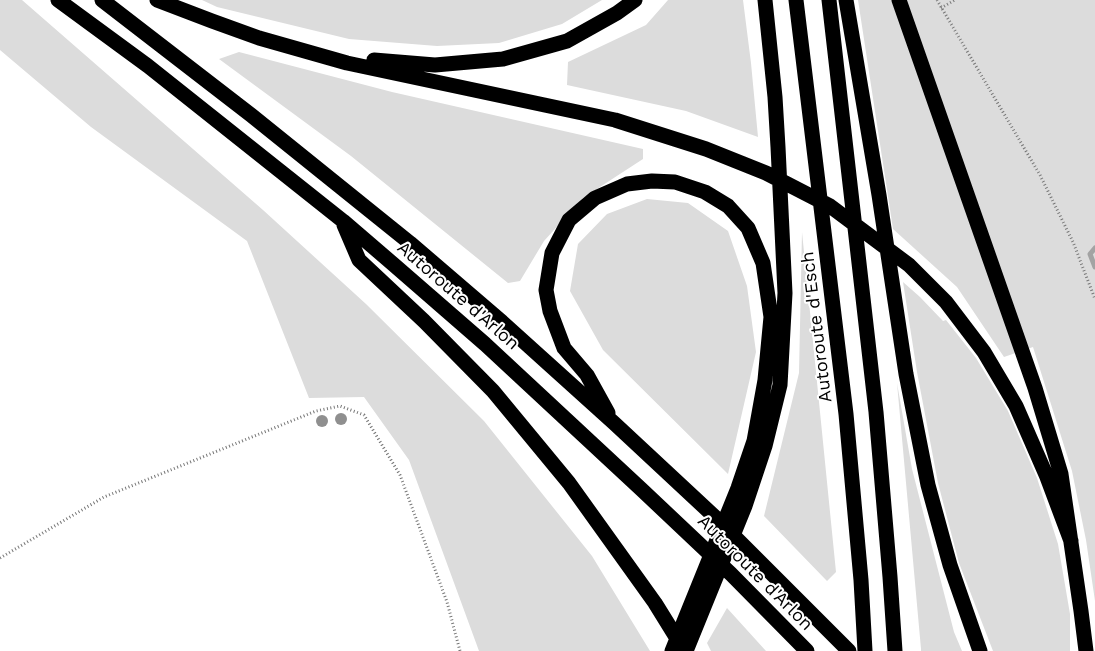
<!DOCTYPE html>
<html>
<head>
<meta charset="utf-8">
<style>
	body { margin:0 }
	canvas { display:block; background:#fff }
</style>
</head>
<body>
<canvas width="1095" height="651"></canvas>
<script>
const ctx = document.querySelector('canvas').getContext('2d');
ctx.lineJoin = 'round';
function paint(path, color) {
  ctx.fillStyle = color;
  ctx.fill(path, 'evenodd');
}
function strokePath(path, color, width, dash) {
  ctx.strokeStyle = color;
  ctx.lineWidth = width;
  ctx.lineCap = dash ? 'butt' : 'round';
  ctx.setLineDash(dash || []);
  ctx.stroke(path);
}
function label(font, color, halo, rows, align = 'center') {
  ctx.font = font + ' "Work Sans",sans-serif';
  ctx.lineWidth = 4;
  ctx.setLineDash([]);
  ctx.textBaseline = 'middle';
  ctx.strokeStyle = halo;
  ctx.fillStyle = color;
  for (const [text, x, y, turn = 0] of rows) {
    ctx.save();
    ctx.translate(x, y);
    ctx.rotate((+turn || 0) * Math.PI / 180);
    ctx.textAlign = isNaN(turn) ? turn : align;
    if (halo) ctx.strokeText(text, 0, 0);
    ctx.fillText(text, 0, 0);
    ctx.restore();
  }
}
const green = new Path2D(`
	M0 0H22L263 210 366 304 484 421 592 556 650 651H479L409 460 364 397 309 398 247 241 91 127 0 50Z
	M202 0H602L562 24 499 43 437 46 349 39 217 7Z
	M668 0H743L751 63 758 137 686 111 567 85 568 62 646 25Z
	M858 0H1095V601L1086 540 1072 471 1033 347 1004 357 957 287 893 229Z
	M239 52 392 92 643 149V159L583 198 544 241 520 281 508 283 351 156 219 59Z
	M647 199 688 203 728 231 747 286 756 352 728 474 603 350 570 291 578 244 607 214Z
	M802 232 836 572 827 581 764 516 799 373Z
	M903 282 920 297 943 321 946 320 976 358 1008 411 1037 478 1058 544 1070 614V651H993L959 563 938 483 917 372Z
	M897 383 912 469 954 632 962 651H921V649Z
	M727 608 766 651H711L707 643Z`);
const stream = new Path2D(`
	M1095 248 1090 254 1095 267`);
const path = new Path2D(`
	M937 0 1040 175 1073 242 1095 299
	M941 8 955 0
	M0 558 104 497 316 411 340 406 364 415 400 475 447 602 460 651`);
const motorway = new Path2D(`
	M58 0 148 66 343 221 393 264 485 344 641 489 731 574 807 651
	M102 0 251 115 410 243 502 322 614 423 716 518 849 651
	M157 0 212 21 259 38 347 63 615 120 706 149 766 173 830 206 909 265 946 302 984 352 1016 406 1047 477 1071 541
	M796 0 846 414 861 580 865 651
	M829 0 876 412 890 577 895 651
	M846 0 879 195 906 374 928 485 950 565 980 651
	M899 0 1035 388 1061 474 1081 611 1086 651
	M374 60 435 65 503 59 567 41 617 13 635 0
	M344 225 359 260 424 321 493 391 569 483 655 603 681 645
	M608 413 587 375 564 348 550 311 546 290 552 253 569 220 595 198 627 184 652 181 675 182 705 192 728 206 748 228 763 263 771 317 765 380 754 441 738 488 672 651
	M686 651 745 506 765 446 780 385 785 293 778 147 775 97 765 0`);
const trees = [
	[341,419],
	[322,421]
];
const streetNames = [
	["Autoroute d'Arlon",458,296,41],
	["Autoroute d'Esch",817,327,-97],
	["Autoroute d'Arlon",755,573,45]
];
paint(green, '#dcdcdc');
strokePath(stream, '#a3a3a3', 5);
strokePath(path, '#777', 3, [1, 2.5]);
strokePath(motorway, '#000', 15);
ctx.fillStyle = '#8f8f8f';
for (const [x, y] of trees) {
  ctx.beginPath();
  ctx.arc(x, y, 6, 0, 2 * Math.PI);
  ctx.fill();
}
label('18px', '#000', '#fff', streetNames);
</script>
</body>
</html>
